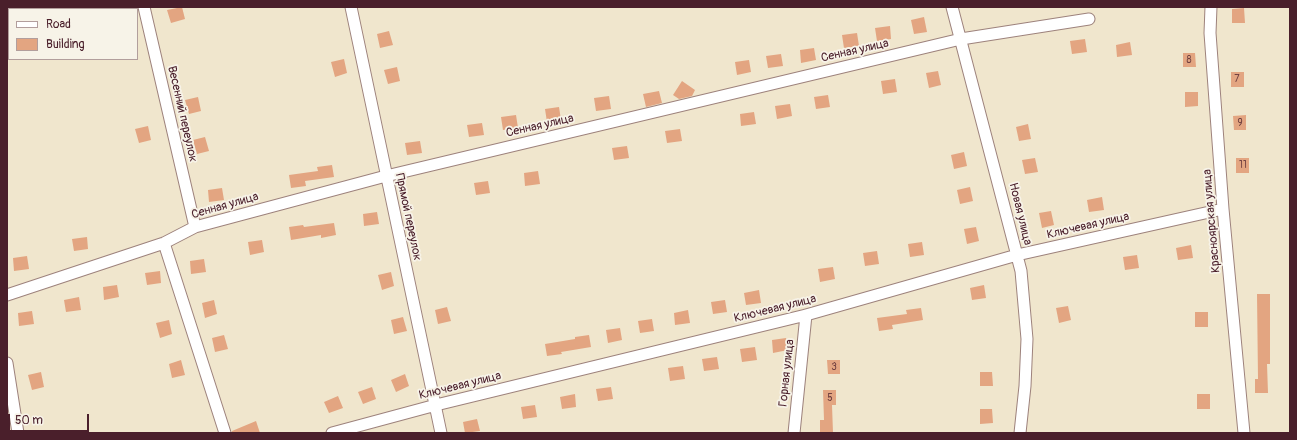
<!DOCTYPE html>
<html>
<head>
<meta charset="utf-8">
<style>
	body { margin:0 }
	#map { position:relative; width:1297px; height:440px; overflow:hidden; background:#f0e6cd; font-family:Pangolin,sans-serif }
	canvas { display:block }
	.frame { position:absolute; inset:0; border:8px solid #4a1f2b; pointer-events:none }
	.legend { position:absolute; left:8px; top:8px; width:130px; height:52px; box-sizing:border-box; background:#f7f3e8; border:1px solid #b29e9c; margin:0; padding:5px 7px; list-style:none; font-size:12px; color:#4a1f2b }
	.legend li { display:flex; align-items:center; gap:8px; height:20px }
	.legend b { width:20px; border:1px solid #b29e9c }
	.scale { position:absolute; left:8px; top:414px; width:81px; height:18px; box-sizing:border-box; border:2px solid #4a1f2b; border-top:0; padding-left:5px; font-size:12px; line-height:14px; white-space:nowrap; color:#4a1f2b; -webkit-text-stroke:3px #f7f3e8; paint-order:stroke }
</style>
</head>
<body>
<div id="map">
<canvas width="1297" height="440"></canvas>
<div class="frame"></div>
<ul class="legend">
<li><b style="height:5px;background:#fff"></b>Road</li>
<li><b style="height:11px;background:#e3a581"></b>Building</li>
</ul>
<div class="scale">50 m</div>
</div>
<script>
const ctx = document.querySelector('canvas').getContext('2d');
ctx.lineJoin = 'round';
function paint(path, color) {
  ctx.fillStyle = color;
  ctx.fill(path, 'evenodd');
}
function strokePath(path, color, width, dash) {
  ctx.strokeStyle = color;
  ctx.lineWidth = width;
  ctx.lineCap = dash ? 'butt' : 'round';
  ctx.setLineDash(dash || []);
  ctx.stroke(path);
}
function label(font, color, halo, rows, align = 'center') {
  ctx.font = font + ' Pangolin,sans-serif';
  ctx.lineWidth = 3.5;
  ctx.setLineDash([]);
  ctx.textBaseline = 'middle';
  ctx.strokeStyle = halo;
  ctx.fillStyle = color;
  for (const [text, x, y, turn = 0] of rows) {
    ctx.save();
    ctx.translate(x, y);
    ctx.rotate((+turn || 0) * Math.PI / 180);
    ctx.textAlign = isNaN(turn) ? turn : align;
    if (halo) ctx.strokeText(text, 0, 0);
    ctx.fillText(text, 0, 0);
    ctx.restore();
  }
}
const building = new Path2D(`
	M182 7 185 19 171 23 167 10Z
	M1244 8 1245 23H1232V9Z
	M924 17 927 32 914 34 911 20Z
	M890 26 891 39 877 41 875 28Z
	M389 31 393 45 380 48 377 34Z
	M857 33 859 46 844 48 842 35Z
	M1085 39 1087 52 1072 54 1070 41Z
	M1130 42 1132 55 1117 57 1116 45Z
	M814 48 816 60 801 63 800 50Z
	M1183 53H1195L1196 67H1183Z
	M781 54 783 66 768 68 766 56Z
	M344 59 347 73 335 77 331 62Z
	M749 60 751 72 737 75 735 62Z
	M397 67 400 81 388 84 384 70Z
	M938 71 941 85 929 88 926 73Z
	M1231 72H1244V87H1231Z
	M895 79 897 92 883 94 881 81Z
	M682 81 695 90 692 96 679 99 673 95Z
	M659 91 662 103 646 107 643 94Z
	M1185 92H1198V106L1185 107Z
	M828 95 830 107 816 109 814 97Z
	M609 96 611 109 596 111 594 98Z
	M198 97 201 111 189 114 185 100Z
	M790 104 792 116 777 119 775 106Z
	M559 107 561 120 547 122 545 109Z
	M754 112 756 124 741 126 740 114Z
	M516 115 518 128 503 130 501 117Z
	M1246 115V130H1234L1233 116Z
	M482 123 484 135 469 137 467 125Z
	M1028 124 1031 139 1019 141 1016 127Z
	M148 126 151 140 139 143 135 129Z
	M680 129 682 141 667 143 665 131Z
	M205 137 209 151 197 154 193 140Z
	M420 141 422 153 407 155 405 143Z
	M627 146 629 158 614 160 612 148Z
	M964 152 967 166 954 169 951 155Z
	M1035 158 1038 172 1025 174 1022 160Z
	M1236 158H1249V173H1236Z
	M332 165 334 177 305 181 306 186 291 188 289 175 318 171 317 167Z
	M538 171 540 184 525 186 524 173Z
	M488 181 490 193 476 195 474 183Z
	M970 187 973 201 960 204 957 190Z
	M222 188 224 200 209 202 208 190Z
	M1102 197 1104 210 1089 212 1087 200Z
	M1051 211 1054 225 1042 228 1039 213Z
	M377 212 379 224 364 226 363 214Z
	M334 223 336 235 321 238V235L291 240 289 227 303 225 304 227Z
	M976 227 979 241 967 244 964 229Z
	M87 237 88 249 74 251 72 239Z
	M262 240 264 252 250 255 248 242Z
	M922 242 924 255 910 257 908 244Z
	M1191 245 1193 258 1178 260 1176 248Z
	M877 251 879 264 865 266 863 253Z
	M1137 255 1139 268 1125 270 1123 257Z
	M27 256 29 269 14 271 13 258Z
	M204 259 206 272 191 274 190 261Z
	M833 267 835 279 820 282 818 269Z
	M160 271 161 283 147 285 145 273Z
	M391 272 394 286 382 290 378 275Z
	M117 285 119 297 104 300 103 287Z
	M984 285 986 298 972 300 970 288Z
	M759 290 761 303 746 305 744 293Z
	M1257 294H1270V364H1267L1268 393H1255V379H1258Z
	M79 297 81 310 66 312 64 300Z
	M214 300 217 314 205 318 202 303Z
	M725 300 727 312 713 314 711 302Z
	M1068 306 1071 320 1059 323 1056 308Z
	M447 307 451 321 438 324 435 310Z
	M921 308 923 320 892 325 893 329 879 331 877 318 907 314 906 310Z
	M688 310 690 323 675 325 674 313Z
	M32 311 34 324 19 326 18 313Z
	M1195 312H1208V327H1195Z
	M403 317 407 331 394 334 391 320Z
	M652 319 654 331 640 333 638 321Z
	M169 320 172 334 160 338 156 323Z
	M620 328 622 340 608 343 606 330Z
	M224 335 228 349 215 352 212 338Z
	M589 335 591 347 561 352 562 354 547 356 545 344 575 339V337Z
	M786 338 788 350 773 353 772 340Z
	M755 347 757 360 742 362 740 349Z
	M717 357 719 369 704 371 702 359Z
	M181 360 185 375 172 378 169 364Z
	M827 360H840V374H828Z
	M683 366 685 379 670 381 668 368Z
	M41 372 44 387 32 390 28 375Z
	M980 372H992L993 386H980Z
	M405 374 409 386 396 392 391 380Z
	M372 387 376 399 363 404 358 392Z
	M611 387 613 399 598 401 596 389Z
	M823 390H836V405H832L833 433H820V420H824Z
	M575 394 576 407 562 409 560 397Z
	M1197 394H1210V409H1197Z
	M338 396 343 408 329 413 324 402Z
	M535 405 537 417 523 419 521 407Z
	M980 409H992L993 423 980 424Z
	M477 419 480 431 465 433 463 422Z
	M256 421 260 433H232V431Z`);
const street = new Path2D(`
	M144 7 195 227
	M351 7 441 433
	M952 7 1021 271 1027 339 1025 386 1020 433
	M1211 7 1210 33 1223 209 1244 433
	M45 9 55 7
	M7 16H9
	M164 243 225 433
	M7 295 164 243 195 227 386 176 961 39 1089 19
	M7 363 18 433
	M332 433 436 405 806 315 1017 255 1223 209
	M794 433 806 315`);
const numberNames = [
	["8",1189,60],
	["7",1237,79],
	["9",1240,123],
	["11",1243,165],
	["3",834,367],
	["5",830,398]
];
const streetNames = [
	["Сенная улица",855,51,-13],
	["Весенний переулок",182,114,77],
	["Сенная улица",540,126,-13],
	["Сенная улица",225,206,-16],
	["Новая улица",1020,214,76],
	["Прямой переулок",408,217,78],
	["Красноярская улица",1212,221,-95],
	["Ключевая улица",1088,226,-13],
	["Ключевая улица",775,309,-14],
	["Горная улица",787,373,-84],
	["Ключевая улица",460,386,-14]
];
paint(building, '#e3a581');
strokePath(street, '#9d827c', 13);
strokePath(street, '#fff', 11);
label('10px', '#704040', null, numberNames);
label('12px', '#4a1f2b', '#f7f3e8', streetNames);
</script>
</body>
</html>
